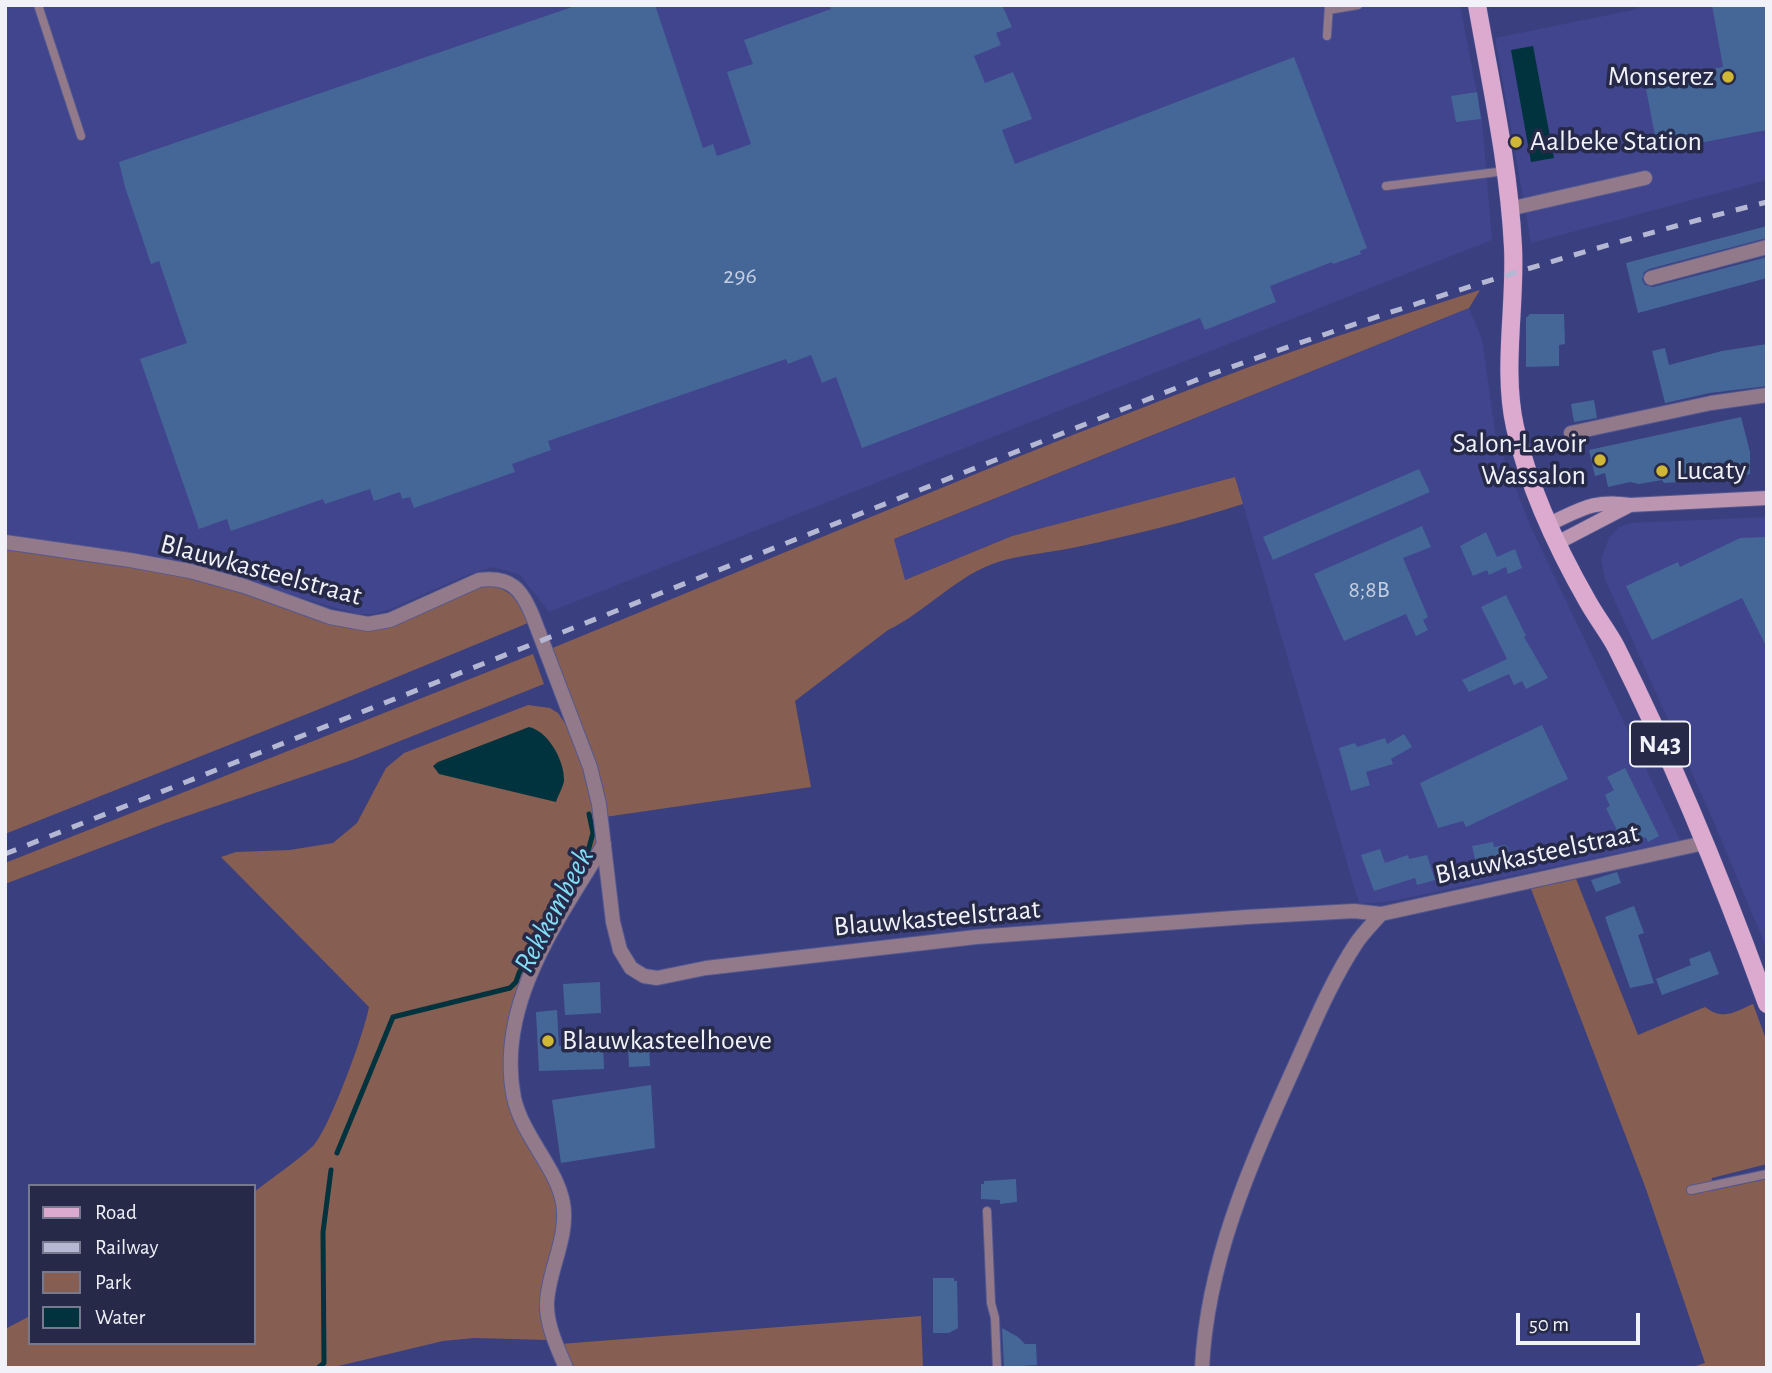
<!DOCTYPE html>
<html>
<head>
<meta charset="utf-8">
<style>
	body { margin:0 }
	#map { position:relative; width:1772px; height:1373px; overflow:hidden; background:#3a3f7f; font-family:"Alegreya Sans",sans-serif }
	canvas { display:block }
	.frame { position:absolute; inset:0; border:7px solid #f0f1f9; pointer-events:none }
	.legend { position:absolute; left:28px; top:1184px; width:228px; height:161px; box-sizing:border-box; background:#262a48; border:2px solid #777a8f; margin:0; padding:9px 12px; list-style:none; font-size:21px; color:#f0f1f9 }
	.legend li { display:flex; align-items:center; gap:14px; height:35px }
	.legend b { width:35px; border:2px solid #777a8f }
	.scale { position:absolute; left:1516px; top:1313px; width:124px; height:32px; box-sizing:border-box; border:4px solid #f0f1f9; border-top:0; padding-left:9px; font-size:21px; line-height:24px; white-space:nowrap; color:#f0f1f9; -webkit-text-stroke:5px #262a48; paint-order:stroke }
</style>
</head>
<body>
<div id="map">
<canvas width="1772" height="1373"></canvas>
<div class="frame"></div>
<ul class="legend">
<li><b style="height:9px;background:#dcaace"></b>Road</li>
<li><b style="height:9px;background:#b5b8d2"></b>Railway</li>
<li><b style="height:19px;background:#875e52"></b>Park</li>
<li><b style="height:19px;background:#01333e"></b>Water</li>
</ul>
<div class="scale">50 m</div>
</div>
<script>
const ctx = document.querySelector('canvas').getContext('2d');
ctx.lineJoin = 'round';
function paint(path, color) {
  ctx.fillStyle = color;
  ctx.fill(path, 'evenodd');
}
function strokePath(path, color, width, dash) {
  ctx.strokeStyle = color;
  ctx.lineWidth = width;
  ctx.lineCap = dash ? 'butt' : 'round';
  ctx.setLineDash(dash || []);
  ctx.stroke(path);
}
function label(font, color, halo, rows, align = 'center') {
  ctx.font = font + ' "Alegreya Sans",sans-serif';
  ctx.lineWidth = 7;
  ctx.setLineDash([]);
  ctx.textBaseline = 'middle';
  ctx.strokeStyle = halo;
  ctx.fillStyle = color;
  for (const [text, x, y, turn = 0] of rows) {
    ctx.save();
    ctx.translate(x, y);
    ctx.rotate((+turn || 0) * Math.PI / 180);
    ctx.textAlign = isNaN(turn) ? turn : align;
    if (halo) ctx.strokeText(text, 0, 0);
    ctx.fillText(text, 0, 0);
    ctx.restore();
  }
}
const built = new Path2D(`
	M5 5H1460L1482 119 1492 240 549 612 520 575 493 567 467 575 393 608 375 614H357L193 566 5 535Z
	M1638 5H1767V180L1531 243 1495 38 1638 9Z
	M1469 308 1482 339 1496 438 1531 527 1680 840 1393 901 1359 904 1235 477 1012 536 904 580 893 540Z
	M1767 517V949L1712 818 1605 579 1601 559 1609 538 1619 527 1631 523Z`);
const green = new Path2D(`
	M1480 290 1469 308 894 539 905 580 1012 536 1235 477 1243 504C1187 522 1129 536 1072 548 1047 553 1021 555 998 562 957 575 926 612 888 630L795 701 811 787 605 817 550 649C783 554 1014 455 1249 367 1325 339 1403 315 1480 290Z
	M9 535 193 566 207 584 250 593 368 627 490 583C515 595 518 598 528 623L317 710 5 834V539Z
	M533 654 544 684 352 760 166 823 5 884V863Z
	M528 705 550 708 558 713 569 729 590 783 599 840 518 988 510 1022V1104L516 1124 545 1171 560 1209 548 1340 474 1338 443 1341 330 1368H5V1329L30 1316V1343H254V1192C273 1177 295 1163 313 1146 329 1130 365 1031 369 1007L221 857 236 852 290 850 333 843 357 823 386 768 404 753Z
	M1576 879 1638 1035 1705 1007C1724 1021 1734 1012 1753 1004L1767 1042V1164L1712 1178 1710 1191 1767 1179V1368H1689L1705 1363 1646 1189 1531 889Z
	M921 1316 923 1368H569L560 1344Z`);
const water = new Path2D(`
	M1533 46 1554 158 1531 162 1511 50Z
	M529 727C548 731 565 761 564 781 563 787 558 796 556 802L439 774 433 766 438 762Z`);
const stream = new Path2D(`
	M337 1153 393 1017 510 988 516 982 519 973 587 855 593 833 589 814
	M318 1368 324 1363 323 1232 331 1170`);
const building = new Path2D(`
	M578 5H655L703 148 713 144 717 156 751 144 727 72 753 64 744 40 831 9 829 5H1002L1012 27 996 33 1001 45 974 56 985 83 1013 72 1028 108 1032 119 1002 130 1015 164 1294 57 1367 248 1360 251 1361 254 1333 264 1332 262 1270 286 1276 302 1205 330 1200 318 862 448 836 377 822 383 811 355 788 364 786 359 548 441 551 450 512 464 515 472 414 508 410 497 402 499 400 492 374 501 370 489 325 504 323 499 231 531 227 519 199 529 140 359 187 343 159 261 151 264 125 187 119 162Z
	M1712 5H1767V130L1658 151 1646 89 1690 80 1689 73 1723 67Z
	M1477 92 1481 119 1456 122 1451 96Z
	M1767 226V238L1649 269 1644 272 1642 280 1645 285 1653 287 1767 257V278L1638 313 1626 263Z
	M1530 314H1564L1565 344 1559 345V366L1526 367V318Z
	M1767 344V386L1710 393 1665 403 1652 351 1665 348 1669 365 1722 351Z
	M1594 400 1597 418 1574 422 1571 404Z
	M1741 417 1750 452V474L1723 479 1664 483 1662 480 1639 484 1630 482 1608 487 1605 473 1595 476 1589 450Z
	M1419 469 1430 492 1273 560 1263 537Z
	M1422 526 1431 547 1403 558 1428 617 1423 620 1428 630 1416 636 1406 614 1344 641 1314 574Z
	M1486 532 1497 557 1515 549 1522 568 1508 574 1506 567 1489 575 1487 570 1473 576 1460 546Z
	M1767 537V648L1742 598 1652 640 1626 586 1678 562 1680 567 1740 538Z
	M1506 595 1526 636 1524 637 1548 678 1526 689 1522 681 1514 685 1509 674 1469 692 1462 680 1507 659 1481 607Z
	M1542 725 1568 779 1466 827 1463 821 1438 828 1420 783Z
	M1404 734 1412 747 1391 759 1393 764 1366 772 1370 785 1351 791 1339 748 1355 743 1357 747 1385 738 1387 744Z
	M1625 768 1659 836 1648 842 1646 837 1625 847 1606 808 1610 806 1605 795 1614 790 1607 777Z
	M1493 842 1494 847 1505 845 1508 847 1510 866 1490 869 1489 861 1476 863 1472 846Z
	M1380 849 1385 863 1408 855 1409 859 1427 855 1435 880 1417 885 1415 878 1374 891 1361 855Z
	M1617 872 1621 883 1596 892 1591 880Z
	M1634 906 1644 933 1638 935 1654 983 1630 988 1605 917Z
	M1710 951 1719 974 1662 995 1656 979 1691 965 1689 959Z
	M600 982 601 1013 565 1015 563 984Z
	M557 1010 559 1046 603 1043 604 1069 539 1071 536 1012Z
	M649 1044 650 1066 629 1067 628 1045Z
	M651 1085 655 1148 561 1163 552 1100Z
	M1016 1179 1017 1202 1000 1204V1200L981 1199V1184H984V1181Z
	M933 1278H954V1281H957L958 1328 949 1333H933Z
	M1002 1328 1018 1337 1025 1344H1036L1037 1365 1004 1367Z`);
const service = new Path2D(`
	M38 5 81 136
	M1329 10 1358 5
	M1327 36 1329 5
	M1386 186 1505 171
	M1691 1190 1767 1174
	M987 1211 991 1303 995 1318 997 1368`);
const minor = new Path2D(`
	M1509 209 1645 178
	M1651 278 1767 247
	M1571 433 1711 403 1767 395
	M5 542 130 560 190 571 244 586 330 617 368 624 390 620 479 580C512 576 522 590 533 617L590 767 599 804 613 922 620 950 631 968 644 976 657 978 706 968 976 937 1247 917 1354 911 1381 914 1704 843
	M566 1368C557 1347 546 1324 547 1302 549 1268 569 1237 563 1203 557 1168 523 1137 514 1098 495 1004 559 919 604 844
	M1202 1368C1207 1262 1250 1165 1293 1070 1312 1028 1331 981 1357 942 1364 932 1373 923 1381 914`);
const secondary = new Path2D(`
	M1549 524C1580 510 1594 499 1630 505L1767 498
	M1557 543 1630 505`);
const primary = new Path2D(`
	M1477 5C1491 85 1509 166 1513 247 1516 306 1502 369 1515 427 1529 488 1557 548 1588 602 1597 618 1608 632 1616 647 1674 762 1723 883 1767 1004`);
const rail = new Path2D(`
	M5 854 1209 375C1392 309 1578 250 1767 202`);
const markers = [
	[1728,77,7,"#d1b736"],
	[1516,142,7,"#d1b736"],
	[1600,460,7,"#d1b736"],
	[1662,471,7,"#d1b736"],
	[548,1041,7,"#d1b736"]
];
const numberNames = [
	["296",740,276],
	["8;8B",1369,590]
];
const shields = [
	[1660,744,60]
];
const shieldNames = [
	["N43",1660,744]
];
const poiNames = [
	["Monserez",1714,77,"right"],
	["Aalbeke Station",1530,142],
	["Salon-Lavoir",1586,444,"right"],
	["Wassalon",1586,476,"right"],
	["Lucaty",1676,471],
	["Blauwkasteelhoeve",562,1041]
];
const streetNames = [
	["Blauwkasteelstraat",261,570,15],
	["Blauwkasteelstraat",1537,854,-12],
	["Blauwkasteelstraat",937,918,-5]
];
const waterNames = [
	["Rekkembeek",554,910,-62]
];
paint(built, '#40458d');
paint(green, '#875e52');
paint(water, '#01333e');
strokePath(stream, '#01333e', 5);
paint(building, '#456798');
strokePath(service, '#535890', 10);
strokePath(minor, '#535890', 16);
strokePath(secondary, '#535890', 16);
strokePath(primary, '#535890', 19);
strokePath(service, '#937a8b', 8);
strokePath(minor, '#937a8b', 14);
strokePath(secondary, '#bc95b1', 14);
strokePath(primary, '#dcaace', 18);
strokePath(rail, '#b5b8d2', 5, [12, 12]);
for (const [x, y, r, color] of markers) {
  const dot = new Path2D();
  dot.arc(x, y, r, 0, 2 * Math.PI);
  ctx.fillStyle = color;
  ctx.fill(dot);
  strokePath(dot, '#262a48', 2.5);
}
label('24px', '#c5cee1', null, numberNames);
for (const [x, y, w] of shields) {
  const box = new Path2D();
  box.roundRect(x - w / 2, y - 22.5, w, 45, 5);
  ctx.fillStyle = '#262a48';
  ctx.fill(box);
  strokePath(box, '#f0f1f9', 2);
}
label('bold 26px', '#f0f1f9', null, shieldNames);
label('28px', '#f0f1f9', '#262a48', poiNames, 'left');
label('28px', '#f0f1f9', '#262a48', streetNames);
label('italic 30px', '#81ddf6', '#262a48', waterNames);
</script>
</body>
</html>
